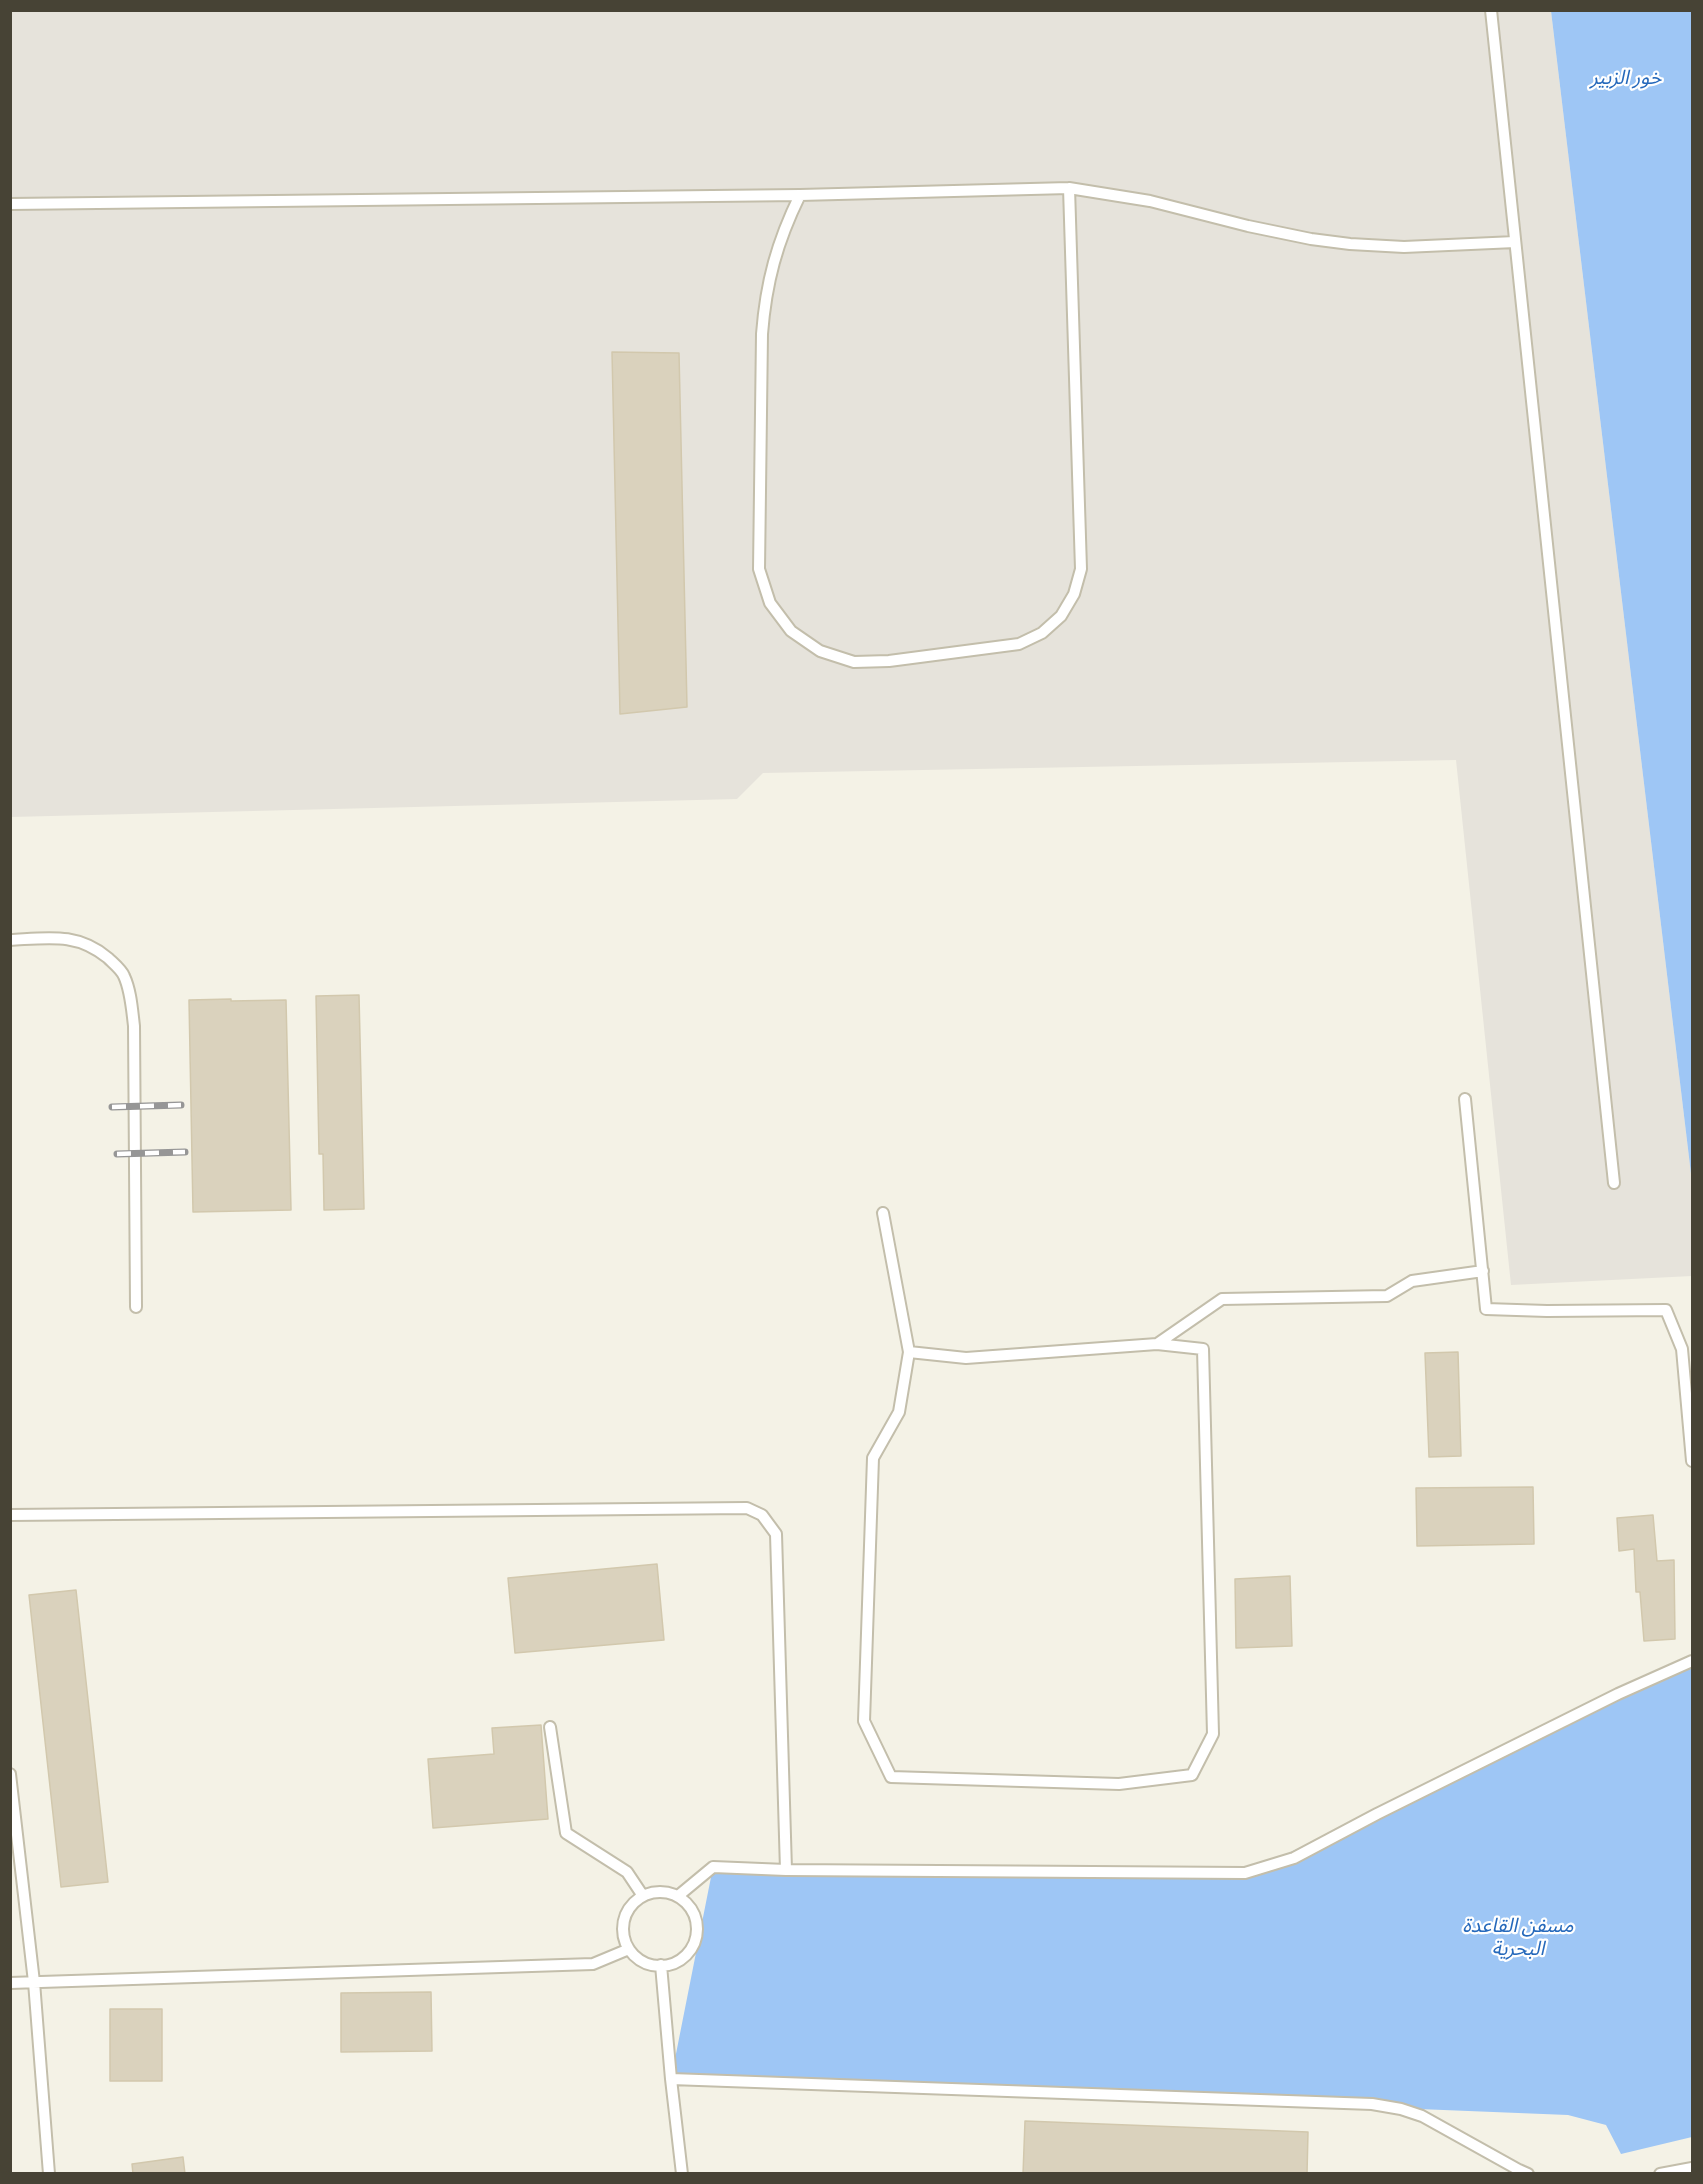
<!DOCTYPE html>
<html>
<head>
<meta charset="utf-8">
<style>
	body { margin:0 }
	#map { position:relative; width:1703px; height:2184px; overflow:hidden; background:#f4f2e6; font-family:"Roboto Condensed",sans-serif }
	canvas { display:block }
	.frame { position:absolute; inset:0; border:12px solid #474335; pointer-events:none }
</style>
</head>
<body>
<div id="map">
<canvas width="1703" height="2184"></canvas>
<div class="frame"></div>
</div>
<script>
const ctx = document.querySelector('canvas').getContext('2d');
ctx.lineJoin = 'round';
function paint(path, color) {
  ctx.fillStyle = color;
  ctx.fill(path, 'evenodd');
}
function strokePath(path, color, width, dash) {
  ctx.strokeStyle = color;
  ctx.lineWidth = width;
  ctx.lineCap = dash ? 'butt' : 'round';
  ctx.setLineDash(dash || []);
  ctx.stroke(path);
}
function label(font, color, halo, rows, align = 'center') {
  ctx.font = font + ' "Roboto Condensed","Noto Sans Arabic",sans-serif';
  ctx.lineWidth = 4.5;
  ctx.setLineDash([]);
  ctx.textBaseline = 'middle';
  ctx.strokeStyle = halo;
  ctx.fillStyle = color;
  for (const [text, x, y, turn = 0] of rows) {
    ctx.save();
    ctx.translate(x, y);
    ctx.rotate((+turn || 0) * Math.PI / 180);
    ctx.textAlign = isNaN(turn) ? turn : align;
    if (halo) ctx.strokeText(text, 0, 0);
    ctx.fillText(text, 0, 0);
    ctx.restore();
  }
}
const industrial = new Path2D(`
	M10 11H1551L1692 1182V1276L1511 1285 1456 760 763 773 737 799 11 817Z`);
const water = new Path2D(`
	M1551 11H1692V1182Z
	M1692 1661V2137L1621 2154 1606 2125 1568 2115 671 2079 713 1867 1245 1873 1406 1799Z`);
const building = new Path2D(`
	M612 352 679 353 687 707 620 714Z
	M359 995 364 1209 324 1210 323 1154H319L316 996Z
	M231 999V1001L286 1000 291 1210 193 1212 189 1000Z
	M1458 1352 1461 1456 1429 1457 1425 1353Z
	M1533 1487 1534 1544 1417 1546 1416 1488Z
	M1653 1515 1657 1561 1674 1560 1675 1639 1644 1641 1640 1592H1636L1634 1549 1619 1551 1617 1518Z
	M657 1564 664 1640 515 1653 508 1578Z
	M1290 1576 1292 1646 1236 1648 1235 1579Z
	M76 1590 108 1882 61 1887 29 1595Z
	M541 1725 548 1819 433 1828 428 1759 494 1754 492 1728Z
	M431 1992 432 2051 341 2052V1993Z
	M110 2009H162V2081H110Z
	M1025 2121 1308 2132 1307 2174H1023Z
	M183 2157 185 2174H133L132 2164Z`);
const service = new Path2D(`
	M1491 10 1614 1183
	M800 195C777 242 766 282 762 334L759 569 770 603 791 631 820 651 854 662 889 661 1019 644 1042 633 1061 616 1074 594 1081 569 1069 188
	M10 204 800 195 1069 188 1150 201 1248 226 1311 239 1350 244 1404 247 1515 242
	M10 940C48 938 77 932 108 958 113 963 121 969 124 976 131 991 132 1010 134 1026L136 1307
	M1465 1099 1486 1309 1547 1311 1666 1310 1682 1349 1692 1461
	M883 1213 909 1352 966 1358 1157 1344 1222 1299 1387 1296 1412 1281 1483 1271
	M909 1352 899 1412 873 1458 864 1721 891 1777 1119 1784 1192 1775 1213 1734 1203 1349 1157 1344
	M10 1515 747 1508 762 1515 776 1534 786 1870
	M550 1727 566 1833 627 1872 643 1896
	M10 1774 34 1982 49 2174
	M623 1929a37 37 0 1 1 74 0a37 37 0 1 1-74 0Z
	M678 1896 713 1867 786 1870 1245 1873 1294 1858 1377 1814 1618 1694 1692 1661
	M661 1965 671 2079 1372 2104 1401 2109 1422 2116 1519 2170 1528 2174
	M10 1983 593 1964 629 1949
	M671 2079 682 2174
	M1660 2174 1692 2168`);
const rail = new Path2D(`
	M112 1107 181 1105
	M117 1154 185 1152`);
const waterNames = [
	["خور الزبير",1626,79],
	["مسفن القاعدة",1518,1927],
	["البحرية",1518,1950]
];
paint(industrial, '#e6e3db');
paint(water, '#9ec6f5');
paint(building, '#dad2bd');
strokePath(building, '#d2c8ad', 1.5);
strokePath(service, '#c3beab', 14);
strokePath(service, '#fff', 10);
strokePath(rail, '#969696', 7);
strokePath(rail, '#fff', 4.5, [14]);
label('italic 20px', '#2669bb', '#fff', waterNames);
</script>
</body>
</html>
